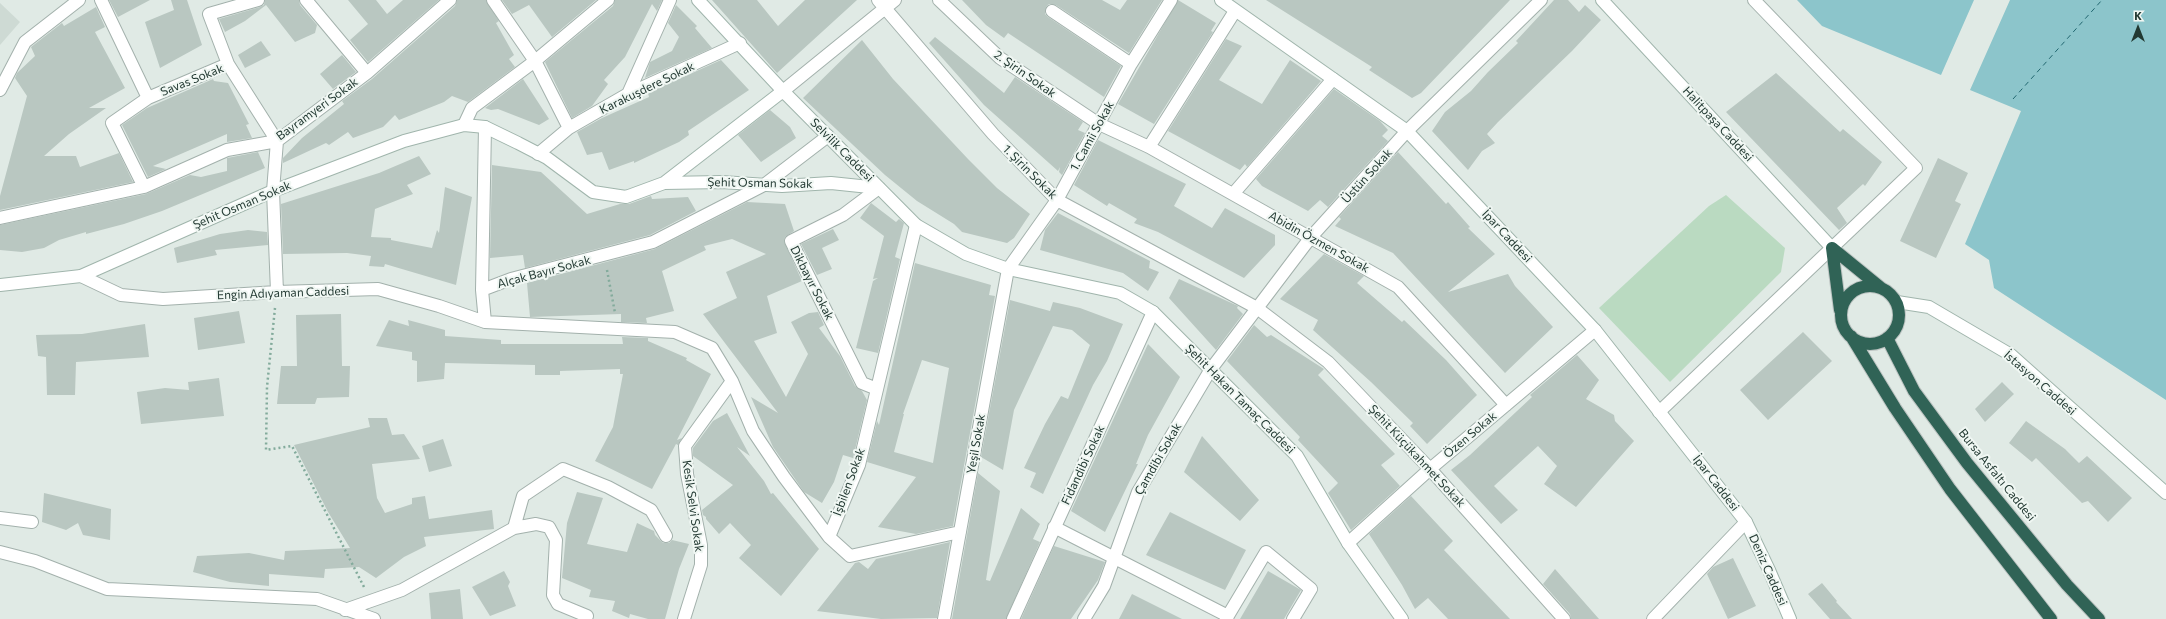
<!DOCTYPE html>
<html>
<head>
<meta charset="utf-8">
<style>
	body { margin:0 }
	#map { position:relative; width:2166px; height:619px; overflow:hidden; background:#e0eae5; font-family:Commissioner,sans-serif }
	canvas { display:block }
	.north { position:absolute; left:2118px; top:8px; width:40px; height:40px; -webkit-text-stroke:3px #f0f7f3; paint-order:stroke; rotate:0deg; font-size:11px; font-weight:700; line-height:16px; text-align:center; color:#223932 }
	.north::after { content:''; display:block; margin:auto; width:14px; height:18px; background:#223932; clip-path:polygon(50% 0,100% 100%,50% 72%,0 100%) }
</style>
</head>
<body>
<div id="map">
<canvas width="2166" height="619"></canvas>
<div class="north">K</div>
</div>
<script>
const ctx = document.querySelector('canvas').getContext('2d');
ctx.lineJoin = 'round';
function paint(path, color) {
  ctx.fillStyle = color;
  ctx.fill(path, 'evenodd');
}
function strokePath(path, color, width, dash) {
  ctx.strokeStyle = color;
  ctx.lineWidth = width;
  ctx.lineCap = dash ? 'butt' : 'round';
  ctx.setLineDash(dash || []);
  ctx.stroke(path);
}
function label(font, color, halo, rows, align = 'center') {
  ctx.font = font + ' Commissioner,sans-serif';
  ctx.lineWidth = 4;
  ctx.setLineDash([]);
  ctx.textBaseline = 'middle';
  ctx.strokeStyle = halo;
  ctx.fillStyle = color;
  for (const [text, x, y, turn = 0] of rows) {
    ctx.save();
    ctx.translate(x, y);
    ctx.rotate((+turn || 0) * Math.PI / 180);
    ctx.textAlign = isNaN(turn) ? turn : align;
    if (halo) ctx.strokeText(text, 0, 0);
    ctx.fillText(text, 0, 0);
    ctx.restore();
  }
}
const built = new Path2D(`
	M0 3 20 22 0 45Z`);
const green = new Path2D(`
	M1726 195 1785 248 1781 272 1670 382 1599 308 1709 206Z`);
const water = new Path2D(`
	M1797 0H1974L1941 75 1822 26Z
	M2010 0H2166V400L1994 288 1989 260 1965 244 2021 111 1970 90Z`);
const ferry = new Path2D(`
	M2013 99 2102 0`);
const building = new Path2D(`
	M109 0H150L118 17Z
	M171 0H187L202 45 160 68 145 22 174 10Z
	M265 0H299L300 5 317 25 315 33 295 42 266 5 245 21 225 32 219 19 260 7 264 5Z
	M348 0H376L387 14 403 0H439L368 62 350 40 368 24Z
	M457 0H486L499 21 496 23 514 55 509 59 515 67 468 102 452 96 444 102 399 120 395 115 383 127 353 138 348 132 329 145 326 143 283 163V158L302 138 344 104 342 101 372 79 455 6Z
	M502 0H596L552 37 529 5 512 14Z
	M615 0H662L657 11 652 4 625 57 604 80 608 84 592 106 572 118 545 62 613 6Z
	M712 0H757L778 26 805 0H857L777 73Z
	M962 0H1102L1120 10 1127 0H1162L1129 53 1056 5 1049 4 1046 7 1045 14 1048 17 1121 66 1104 97 1008 33 1004 38 986 25Z
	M1178 0 1216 23 1211 31 1213 32 1154 124 1118 104Z
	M1266 0H1510L1421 93 1412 98 1369 70 1372 67Z
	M1554 0H1568L1579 12 1585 5 1601 20 1572 51 1498 122 1487 134 1495 143 1482 151 1468 170 1432 131 1445 112 1471 91 1488 72 1518 43 1516 41Z
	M676 5 697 26 695 28 712 48 645 78 650 62 672 51 679 37 668 23Z
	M96 7 105 27 95 32 125 88 89 108H106L69 134 44 156H76L80 167 119 153 133 182 0 210V196L27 96 15 78 17 73 35 56 31 47 62 23 64 26Z
	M935 37 1004 93 1015 77 1083 122 1078 130 1085 133 1062 175 1059 172 1060 167 1058 171 984 105 929 43Z
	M1226 39 1242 46 1219 80 1262 104 1290 60 1321 81 1247 167 1245 164 1240 170 1168 131Z
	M862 40 893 79 968 159 997 188 1030 214 1014 238 1007 243 962 232 954 224 917 201 885 175 803 98Z
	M261 41 271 55 245 68 238 55Z
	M342 55 356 72 333 89 320 74Z
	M721 60 749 90 688 131 689 135 679 142 634 163V161L609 170 602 152 587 155 577 132 602 118 649 97 648 93Z
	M1776 73 1840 132 1843 129 1882 162 1865 186 1863 184 1837 208 1847 223 1839 230 1726 112Z
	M213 79 214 81 228 83 249 124 246 125 252 138 227 142V134L153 166 166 169 148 177 122 125 147 108Z
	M523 79 549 119 539 125 498 109 491 110 485 108Z
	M1334 89 1380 121 1388 130 1382 136 1388 141 1328 207 1320 200 1308 211 1262 186 1256 179Z
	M770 110 790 127 796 138 761 162 738 135Z
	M1098 140 1186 184 1174 206 1212 228 1225 208 1275 235V245L1244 278 1158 232 1134 223 1137 219 1109 203 1107 206 1074 185Z
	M258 152 265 168 162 211 124 224 86 234V232L59 240 44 248 22 252 0 250V225L146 194 190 175 201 177 227 171V158Z
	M1398 152 1446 204 1448 202 1470 227 1468 228 1495 254 1448 292 1508 274 1515 286 1553 327 1505 373 1393 253 1335 226 1341 219 1339 217Z
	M419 156 431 174 407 185 413 194 375 209 371 237 391 238V240L432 248 437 230 439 233 445 187 472 197 456 285 385 264 384 267 369 266 371 256 347 253 283 254 281 204 379 173Z
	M1938 158 1968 173 1955 201 1961 204 1936 258 1900 241Z
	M492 165 541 172 587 214 620 204H629L651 196 652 199 688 197 696 211 650 235 525 268 523 255 490 258Z
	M747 202 785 204 794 231 785 237 784 241 802 281 767 296 777 333 754 341 786 397 808 354 791 322 809 313 818 312 824 325 819 328 840 356 855 386 862 391 867 400 853 458 843 455 834 482 822 503 804 492 773 447 751 397 778 413 703 314 737 298 726 272 766 254 732 239 704 246 706 250 662 271 674 311 646 318 647 323 621 322V314L530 317 527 283 655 249Z
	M871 203 896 222 899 219 904 223 895 257 900 259 878 353 856 348 873 281 878 278 873 279 884 236 860 218Z
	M1058 213 1150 261 1149 268 1159 272 1148 291 1123 273 1040 250 1045 230Z
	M833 229 839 240 822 248 832 269 817 275 801 244Z
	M248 230 267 232 268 245 215 250 217 255 177 263 174 248 220 234Z
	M1324 254 1364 276 1357 283 1402 322 1404 320 1446 360 1477 395 1427 444 1410 426 1413 423 1371 382 1313 330 1318 320 1280 299Z
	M915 263 991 285 989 295 995 296 953 526 916 534 878 527 916 477 867 462 877 421 879 425ZM922 360 949 368 933 463 894 452 904 414H903Z
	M1179 279 1238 306 1237 308 1243 314 1216 350 1169 298Z
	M1010 300 1050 311 1053 302 1080 308 1123 324 1107 361 1093 385 1043 494 1030 487 1036 473 1024 468 1045 424 1061 396 1068 399 1090 345 1072 330 1053 326 1014 410 1003 470 981 457Z
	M239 311 245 343 198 350 194 318Z
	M341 314 342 366H350L349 397 317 398 315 404H277L281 366H297L296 315Z
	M389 320 409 326 408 320 445 330V336L501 340V344H623L622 337 648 338V341L687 358 686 360 711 374 677 440 682 438 678 445 676 444 652 489 595 461 613 427 623 374H620V369L560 371V375H535V365L445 363 444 379 417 382V361L412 360V352L376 346Z
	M145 324 149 357 76 362 75 395H47L46 357 38 356 36 335 82 334Z
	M1254 325 1267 337 1271 335 1324 369 1318 375 1395 454 1381 465 1400 486 1351 530 1328 493 1338 483 1298 440 1300 437 1227 361Z
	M1803 332 1832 361 1768 420 1740 390Z
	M1148 344 1180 377 1148 435 1136 464H1138L1105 532 1071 511Z
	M1577 355 1599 380 1586 399 1614 415 1615 421 1634 441 1576 507 1544 484 1557 466 1538 446 1494 486 1518 510 1501 524 1451 470 1470 455 1532 397 1530 395Z
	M219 378 224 416 141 424 137 392 165 388 189 390 188 382Z
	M2002 382 2014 394 1985 422 1975 409Z
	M727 413 750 456 737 447 764 481 771 494 773 493 819 549 781 596 739 558 751 545 730 523 719 534 706 519V517L703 515 702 510 733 485 693 456V448L713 421Z
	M368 418H387L392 435 404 434 420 459 372 464 377 498 385 513 412 504V498L425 496 429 519 492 510 494 529 424 537 426 546 404 557 376 578 359 567 325 569 324 578 269 574V586L230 582 193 572 197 556 249 553 284 560 285 551 350 548 328 512 294 445 370 427Z
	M2026 421 2065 449 2079 463 2087 456 2132 498 2108 522 2088 501 2082 503 2036 458 2032 462 2009 443Z
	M1202 436 1259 500 1240 521 1184 472Z
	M443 439 452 466 429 472 422 446Z
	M978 473 1000 491 986 580 990 581 1021 508 1040 524 1033 539 1040 542 1006 619H952Z
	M577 492 603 498 587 544 627 552 637 523 654 531 655 535 663 543H669L672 540 689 544 679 569 665 619H648L630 614 629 618 612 611 615 601 589 597 591 590 562 578 567 523Z
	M44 493 111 509 110 540 83 535 78 523 66 530 42 522Z
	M1411 496 1453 541 1444 550 1510 619H1448L1428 598 1415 609 1402 585 1369 534Z
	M1170 512 1246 550 1225 590 1146 555Z
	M950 542 937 618 881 619 817 611 855 563 859 562 868 569 876 559Z
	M1054 546 1105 562 1098 580 1071 619H1021Z
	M1733 558 1756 606 1728 619 1707 574 1713 567Z
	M1555 569 1599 619H1571L1570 614 1543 584Z
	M504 571 510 582 508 586 516 606 490 616 472 587Z
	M1268 571 1301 590 1284 619H1240Z
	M1822 583 1837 601 1836 602 1852 619H1830L1808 594Z
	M460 589 463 619H431L429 593Z
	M1132 594 1182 619H1119Z`);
const path = new Path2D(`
	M607 270 615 313
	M275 308 267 387 266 450 292 446 364 587`);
const street = new Path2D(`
	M101 0 148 98 228 64 277 141 273 191 277 292
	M306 0 367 73
	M493 0 535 61 569 128
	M878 0 993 134 1057 200 1257 308 1328 362 1430 469 1564 619
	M939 0 1000 58 1099 124 1149 147 1398 287 1506 405
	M1052 11 1131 64
	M228 64 209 14 258 0
	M0 90 25 42 79 0
	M783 91 895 0
	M628 94 670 0
	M464 125 472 108 535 61 608 0
	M828 136 764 185 653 242 511 279 482 290 485 322 675 332 712 348 732 381 753 431 784 477 829 537 859 465 916 225
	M1149 147 1235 11
	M538 154 569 128 628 94 740 43
	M144 187 112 123 148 98
	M1233 194 1333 79
	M0 218 144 187 227 150 277 141 367 73 450 0
	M81 276 121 295 163 299 277 292 378 289 439 306 485 322
	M482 290 485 127
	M877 389 862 383 791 241 843 215 879 188
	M1659 412 1916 168 1754 0
	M0 518 32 522
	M1054 527 1228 616
	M514 528 536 524 549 527 556 540 553 595 558 604 587 616
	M829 537 850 556 960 532
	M1348 543 1430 469 1595 330
	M0 552 35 561 107 589 317 599 374 619
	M345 610 402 590 514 528 523 496 563 469 608 487 651 510 666 536
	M684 619 701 565V545L687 474 685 446 732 381
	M944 619 1008 269 1057 200 1131 64 1171 0
	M1013 619 1153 312
	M1084 619 1104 586 1138 492 1211 369 1311 237 1407 131 1541 0
	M1226 619 1266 552 1311 589 1293 619
	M1653 619 1746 522`);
const secondary = new Path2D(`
	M698 0 783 91 916 225 966 254 1008 269 1120 293 1153 312 1297 456 1348 543 1402 619
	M1221 0 1407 131 1595 330 1746 522 1769 570 1790 619
	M1602 0 1832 248
	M664 183 722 182 782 186 831 183 879 188
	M0 285 81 276 273 191 404 141 464 125 485 127 518 143 547 158 593 192 626 197 664 183 783 91
	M1897 302 1929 307 2011 355 2166 493`);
const highway = new Path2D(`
	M1832 248 1840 310
	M1832 248 1881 288
	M1841 315a29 29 0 1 1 58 0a29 29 0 1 1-58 0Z
	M1851 336 1895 408 1950 489 2051 619
	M1887 338 1914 391 1967 463 2067 585 2099 619`);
const streetNames = [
	["2. Şirin Sokak",1025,74,35],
	["Savas Sokak",192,80,-22],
	["Karakuşdere Sokak",647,88,-26],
	["Bayramyeri Sokak",317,109,-36],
	["Halitpaşa Caddesi",1718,124,47],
	["1. Camii Sokak",1092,136,-61],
	["Selvilik Caddesi",842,150,45],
	["1. Şirin Sokak",1030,172,45],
	["Üstün Sokak",1367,176,-48],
	["Şehit Osman Sokak",760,183,1],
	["Şehit Osman Sokak",242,205,-23],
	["İpar Caddesi",1507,236,47],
	["Abidin Özmen Sokak",1319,242,29],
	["Alçak Bayır Sokak",544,272,-15],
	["Dikbayır Sokak",812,283,63],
	["Engin Adıyaman Caddesi",283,293,-2],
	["İstasyon Caddesi",2040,383,41],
	["Şehit Hakan Tamaç Caddesi",1240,399,45],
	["Özen Sokak",1470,435,-40],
	["Yeşil Sokak",976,444,-80],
	["Şehit Küçükahmet Sokak",1417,456,47],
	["Çamdibi Sokak",1158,459,-60],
	["Fidandibi Sokak",1083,465,-65],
	["Bursa Asfaltı Caddesi",1997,475,51],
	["İşbilen Sokak",849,482,-70],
	["İpar Caddesi",1716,483,52],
	["Kesik Selvi Sokak",693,506,82],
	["Deniz Caddesi",1768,570,66]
];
paint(built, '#cedad4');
paint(green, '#badac1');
paint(water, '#8cc5cb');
strokePath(ferry, '#216770', 1, [5, 4]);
paint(building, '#b9c7c1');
strokePath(street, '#a3b1ac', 14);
strokePath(secondary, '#a0b5ac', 14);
strokePath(highway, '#bdc4c2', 14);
strokePath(path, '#83ab9c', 2.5, [2, 3]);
strokePath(street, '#fff', 12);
strokePath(secondary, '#fff', 12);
strokePath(highway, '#306356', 12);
label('12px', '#223932', '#f0f7f3', streetNames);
</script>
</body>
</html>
